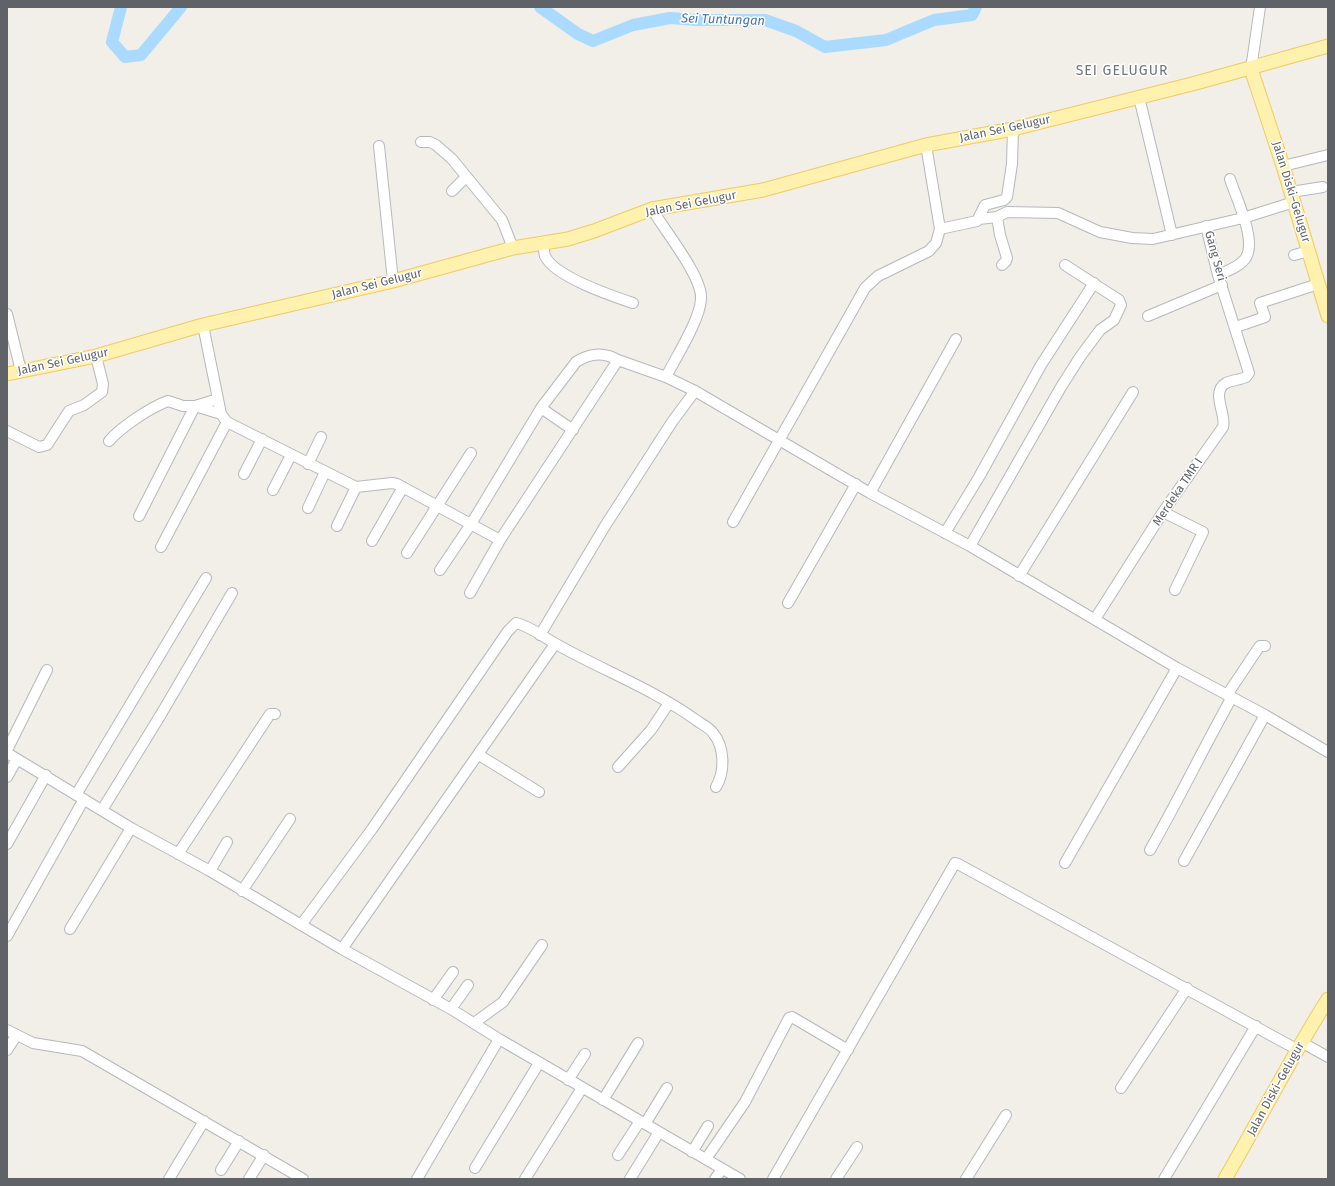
<!DOCTYPE html>
<html>
<head>
<meta charset="utf-8">
<style>
	body { margin:0 }
	#map { position:relative; width:1335px; height:1186px; overflow:hidden; background:#f1efe8; font-family:"Fira Sans",sans-serif }
	canvas { display:block }
	.frame { position:absolute; inset:0; border:8px solid #5f6368; pointer-events:none }
</style>
</head>
<body>
<div id="map">
<canvas width="1335" height="1186"></canvas>
<div class="frame"></div>
</div>
<script>
const ctx = document.querySelector('canvas').getContext('2d');
ctx.lineJoin = 'round';
function strokePath(path, color, width, dash) {
  ctx.strokeStyle = color;
  ctx.lineWidth = width;
  ctx.lineCap = dash ? 'butt' : 'round';
  ctx.setLineDash(dash || []);
  ctx.stroke(path);
}
function label(font, color, halo, rows, align = 'center') {
  ctx.font = font + ' "Fira Sans",sans-serif';
  ctx.lineWidth = 3;
  ctx.setLineDash([]);
  ctx.textBaseline = 'middle';
  ctx.strokeStyle = halo;
  ctx.fillStyle = color;
  for (const [text, x, y, turn = 0] of rows) {
    ctx.save();
    ctx.translate(x, y);
    ctx.rotate((+turn || 0) * Math.PI / 180);
    ctx.textAlign = isNaN(turn) ? turn : align;
    if (halo) ctx.strokeText(text, 0, 0);
    ctx.fillText(text, 0, 0);
    ctx.restore();
  }
}
const river = new Path2D(`
	M121 7 112 42 125 57 141 55 181 7
	M540 7 578 34 593 41 633 25 670 18 697 20H765L796 31 825 47 886 40 934 20 972 15 976 7`);
const minor = new Path2D(`
	M1251 69 1260 7
	M1139 97 1172 235
	M421 142H430L436 145 452 159 502 220 513 248
	M379 146 393 281
	M1283 166 1328 155
	M452 191 466 177
	M1291 192 1323 187
	M652 209C664 230 703 277 701 299 700 320 676 357 666 377
	M997 217 1000 235 1007 258 1006 261 1002 265
	M979 219 997 217 1007 212 1058 213 1100 232 1132 238 1153 239 1243 218 1294 202
	M940 229 977 221 985 205 1004 200 1007 197 1012 164 1013 129
	M543 244C544 248 544 253 545 256 555 277 612 296 633 303
	M1294 255 1309 251
	M1218 275C1227 271 1239 267 1245 259 1258 242 1236 198 1230 179
	M7 314 21 371
	M1148 316 1222 285
	M203 325 221 414 227 422 356 487 392 483 397 484 500 540
	M1236 327 1265 317 1260 303 1318 284
	M541 408 576 362C589 353 604 352 618 360
	M7 431 39 447 47 445 69 411 84 405 102 392 103 384 96 356
	M109 441C121 427 151 407 168 401L183 406H195L221 414
	M308 464 321 437
	M244 474 262 439
	M273 490 291 455
	M870 493 956 339
	M308 508 325 472
	M1163 512 1203 532 1175 590
	M139 516 195 406 218 399
	M733 522 865 288 878 276 929 251 936 243 940 229 926 145
	M337 526 356 487
	M945 533 979 477 1041 365 1094 283
	M372 541 403 487
	M970 546 1061 387 1080 357 1100 330 1114 320 1121 305 1119 300 1065 265
	M161 547 227 422
	M407 553 471 453
	M440 570 471 524 541 408 573 430
	M1019 576 1133 392
	M470 593 500 540 618 360 666 377 695 391 870 493 970 546 1177 668 1265 715 1328 752
	M788 603 856 484
	M1095 619 1163 512 1223 427C1227 415 1210 392 1226 383 1232 380 1240 380 1246 377L1249 373 1218 275 1206 226
	M540 635 605 526 672 422 695 391
	M1227 695 1257 650 1260 646H1265
	M7 750 47 670
	M7 753 131 828 210 871 342 949 451 1009 499 1039 740 1179
	M479 755 539 792
	M618 767 651 730 669 703
	M7 777 17 759
	M76 795 206 578
	M102 810 160 716 232 593
	M7 844 46 775
	M1150 850C1179 799 1204 747 1232 697
	M178 854 270 714H275
	M1184 861 1265 715
	M1065 863 1177 668
	M210 871 227 842
	M242 891 290 819
	M301 925 372 829 508 631 516 623C530 626 543 637 556 644 602 670 653 689 696 720 701 724 709 727 713 733 725 747 725 772 716 787
	M70 929 131 828
	M7 936 84 799
	M342 949 555 644
	M433 1000 453 972
	M451 1009 468 985
	M474 1023 503 1002 542 945
	M7 1030 33 1043 82 1051 303 1179
	M1301 1042 1328 1057
	M7 1050 16 1036
	M568 1080 585 1054
	M1121 1088 1187 988
	M603 1100 638 1043
	M645 1124 667 1088
	M692 1152 708 1126
	M618 1155 640 1121
	M706 1159 745 1102 789 1018 792 1017 848 1050
	M475 1168 539 1063
	M221 1170 239 1141
	M169 1179 204 1121
	M249 1179 264 1155
	M417 1179 499 1039
	M525 1179 582 1088
	M630 1179 659 1132
	M715 1179 722 1169
	M773 1179 955 863 958 864 1298 1050
	M836 1179 857 1147
	M966 1179 1006 1115
	M1164 1179 1256 1026`);
const major = new Path2D(`
	M1251 69 1283 166 1328 316
	M7 374 96 356 203 325 393 281 513 248 568 239 594 231 652 209 763 190 926 145 1013 129 1196 83 1328 46
	M1225 1179C1260 1119 1291 1057 1328 999`);
const streetNames = [
	["Jalan Sei Gelugur",1005,129,-12],
	["Jalan Diski–Gelugur",1291,192,73],
	["Jalan Sei Gelugur",691,204,-11],
	["Gang Seri",1215,256,75],
	["Jalan Sei Gelugur",377,284,-14],
	["Jalan Sei Gelugur",63,362,-12],
	["Merdeka TMR I",1178,492,-56],
	["Jalan Diski–Gelugur",1276,1089,-61]
];
const waterNames = [
	["Sei Tuntungan",723,20,2]
];
const quarterNames = [
	["SEI GELUGUR",1122,71]
];
strokePath(river, '#aadaff', 12);
strokePath(minor, '#b5b8bc', 12);
strokePath(major, '#f2c960', 15);
strokePath(minor, '#fff', 10);
strokePath(major, '#fff2af', 13);
label('12px', '#5f6368', '#fff', streetNames);
label('italic 13px', '#4174aa', '#fff', waterNames);
ctx.letterSpacing = '1px';
label('14px', '#70757a', '#fff', quarterNames);
ctx.letterSpacing = '0px';
</script>
</body>
</html>
